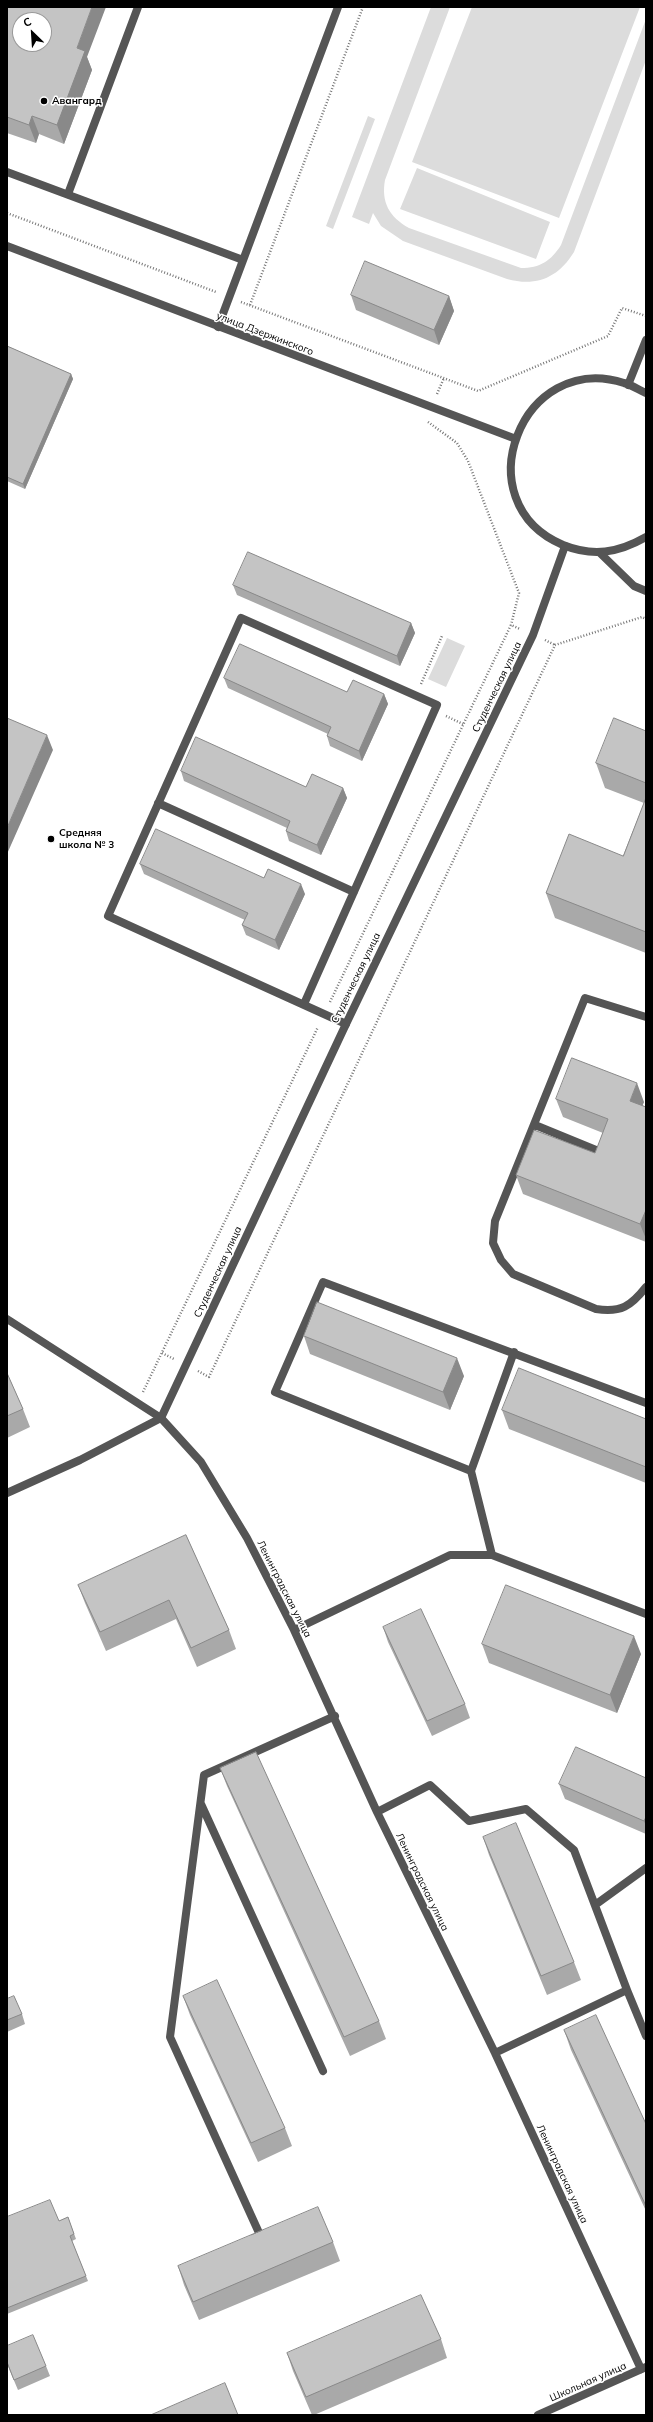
<!DOCTYPE html>
<html>
<head>
<meta charset="utf-8">
<style>
	body { margin:0 }
	#map { position:relative; width:653px; height:2422px; overflow:hidden; background:#fff; font-family:Mulish,sans-serif }
	canvas { display:block }
	.frame { position:absolute; inset:0; border:8px solid #000; pointer-events:none }
	.north { position:absolute; left:12px; top:12px; width:40px; height:40px; box-sizing:border-box; background:#fff; border:1px solid #999; border-radius:50%; rotate:335deg; font-size:11px; font-weight:700; line-height:16px; text-align:center; color:#000 }
	.north::after { content:''; display:block; margin:auto; width:14px; height:18px; background:#000; clip-path:polygon(50% 0,100% 100%,50% 72%,0 100%) }
</style>
</head>
<body>
<div id="map">
<canvas width="653" height="2422"></canvas>
<div class="frame"></div>
<div class="north">С</div>
</div>
<script>
const ctx = document.querySelector('canvas').getContext('2d');
ctx.lineJoin = 'round';
function paint(path, color) {
  ctx.fillStyle = color;
  ctx.fill(path, 'evenodd');
}
function strokePath(path, color, width, dash) {
  ctx.strokeStyle = color;
  ctx.lineWidth = width;
  ctx.lineCap = dash ? 'butt' : 'round';
  ctx.setLineDash(dash || []);
  ctx.stroke(path);
}
function label(font, color, halo, rows, align = 'center') {
  ctx.font = font + ' Mulish,sans-serif';
  ctx.lineWidth = 3;
  ctx.setLineDash([]);
  ctx.textBaseline = 'middle';
  ctx.strokeStyle = halo;
  ctx.fillStyle = color;
  for (const [text, x, y, turn = 0] of rows) {
    ctx.save();
    ctx.translate(x, y);
    ctx.rotate((+turn || 0) * Math.PI / 180);
    ctx.textAlign = isNaN(turn) ? turn : align;
    if (halo) ctx.strokeText(text, 0, 0);
    ctx.fillText(text, 0, 0);
    ctx.restore();
  }
}
const green = new Path2D(`
	M431 7H450L385 180C381 202 389 217 409 228L521 268C540 268 551 261 561 245L646 19V60L574 252C558 278 536 287 507 279L403 241 381 226 373 213 369 224 352 217Z
	M472 7H640L559 218 412 162Z
	M368 116 375 119 333 229 326 226Z
	M417 168 550 222 536 259 400 209Z
	M447 638 465 646 446 687 428 679Z`);
const path = new Path2D(`
	M7 213 216 292
	M241 302 478 391 608 336 622 308 646 316
	M250 305 363 7
	M437 394 444 378
	M428 422 457 443 468 461 519 593 511 625
	M545 640 555 645
	M421 684 442 636
	M446 716 463 724
	M330 1002 511 625 520 629
	M162 1353 174 1359
	M198 1371 209 1377 555 645 642 617 646 619
	M143 1392 318 1027`);
const service = new Path2D(`
	M7 172 243 260
	M68 194 138 7
	M218 327 338 7
	M158 803 354 892
	M304 1004 437 705 241 618 108 916 346 1024
	M646 1017 585 998 495 1221 493 1243 501 1260 513 1274 596 1309C621 1313 631 1306 646 1287
	M535 1125 596 1150
	M7 1319 161 1418 201 1462 247 1538 294 1630 377 1812 495 2053 641 2369
	M471 1471 514 1352
	M492 1555 471 1471 275 1392 323 1282 646 1403
	M294 1630 450 1555H492L646 1614
	M201 1804 323 2071
	M377 1812 430 1785 469 1821 526 1809 574 1850 627 1990 495 2053
	M595 1905 646 1868
	M627 1990 646 2036
	M254 2238 260 2235 170 2037 204 1775 335 1716`);
const minor = new Path2D(`
	M7 1493 80 1460 161 1418 346 1024 533 635 565 546
	M538 2415 646 2367`);
const tertiary = new Path2D(`
	M7 246 516 439
	M628 385 646 340
	M646 393C639 390 632 385 624 383 522 350 462 502 563 545 593 557 618 553 646 537
	M600 553 634 586 646 591`);
const wall = new Path2D(`
	M7 7 87 57 92 70 64 144 39 134 36 143 7 133Z
	M351 295 449 296 454 311 439 345 356 310Z
	M7 346 71 374 73 379 25 489 7 481Z
	M233 585 411 623 415 633 400 666 237 595Z
	M224 678 347 692 384 694 388 704 362 761 330 746 327 736 328 734 228 688Z
	M646 731V953L555 918 546 893 623 856 644 803 605 788 596 763Z
	M181 771 306 787 343 788 347 798 321 855 289 841 286 831 287 828 184 781Z
	M140 864 264 878 305 894 279 950 246 935 242 925 245 920 144 874Z
	M556 1099 644 1102 642 1105 646 1107V1242L523 1194 516 1175 595 1153 603 1133 563 1117Z
	M304 1336 464 1376 450 1410 310 1354Z
	M7 1373 23 1409 30 1427 7 1438Z
	M502 1410 646 1419V1483L509 1429Z
	M186 1535 229 1630 236 1649 197 1667 176 1619 106 1651 85 1603 78 1585Z
	M383 1627 465 1704 470 1718 432 1736 388 1642Z
	M482 1644 641 1654 617 1713 489 1663Z
	M220 1768 379 2021 386 2039 350 2056 227 1786Z
	M646 1778V1834L565 1799 559 1784Z
	M483 1837 574 1962 581 1980 547 1995 489 1855Z
	M183 1996 285 2128 292 2146 258 2162 190 2015Z
	M7 1999 22 2014 25 2024 7 2032Z
	M564 2030 646 2124V2211L571 2050Z
	M7 2217 59 2221 68 2217 76 2239 72 2241 88 2281 7 2314Z
	M333 2242 340 2261 199 2320 184 2285 178 2266Z
	M441 2339 447 2358 314 2415H312L293 2371 287 2353Z
	M7 2346 46 2366 50 2376 18 2390 7 2364Z`);
const shadedWall = new Path2D(`
	M92 7H106L87 57 92 70 64 144 57 125 77 48Z
	M32 116 39 134 36 143 29 125Z
	M449 296 454 311 439 345 434 330Z
	M71 374 73 379 25 489 23 484Z
	M411 623 415 633 400 666 397 656Z
	M384 694 388 704 362 761 359 751Z
	M47 735 53 750 7 854V828Z
	M343 788 347 798 321 855 317 845Z
	M301 884 305 894 279 950 275 940Z
	M637 1083 644 1102 637 1119 630 1101Z
	M646 1210V1239L640 1224Z
	M457 1358 464 1376 450 1410 443 1392Z
	M634 1636 641 1654 617 1713 610 1695Z
	M646 1817V1826L644 1821Z`);
const building = new Path2D(`
	M7 7H92L77 48 85 51 57 125 32 116 29 125 7 117ZM20 20H44V44H20Z
	M365 261 449 296 434 330 351 295Z
	M7 346 71 374 23 484 7 477Z
	M248 552 411 623 397 656 233 585Z
	M240 644 347 692 353 680 384 694 359 751 327 736 331 727 224 678Z
	M7 718 47 735 7 828Z
	M614 718 646 731V783L596 763Z
	M196 737 306 787 312 774 343 788 317 845 286 831 290 821 181 771Z
	M646 798V932L546 893 569 834 623 856Z
	M156 829 264 878 268 869 301 884 275 940 242 925 248 913 140 864Z
	M572 1058 637 1083 630 1101 646 1107V1210L640 1224 516 1175 534 1130 595 1153 608 1119 556 1099Z
	M317 1302 457 1358 443 1392 304 1336Z
	M519 1368 646 1419V1467L502 1410Z
	M7 1373 23 1409 7 1416Z
	M186 1535 229 1630 191 1648 169 1600 100 1632 78 1585Z
	M506 1585 634 1636 610 1695 482 1644Z
	M421 1609 465 1704 427 1721 383 1627Z
	M576 1747 646 1778V1817L644 1821 559 1784Z
	M256 1752 379 2021 344 2037 220 1768Z
	M516 1823 574 1962 541 1976 483 1837Z
	M217 1980 285 2128 251 2143 183 1996Z
	M14 1996 22 2014 7 2020V1999Z
	M596 2015 646 2124V2206L564 2030Z
	M50 2200 59 2221 68 2217 74 2234 70 2236 86 2276 7 2308V2217Z
	M318 2207 333 2242 193 2302 178 2266Z
	M421 2295 441 2339 306 2397 287 2353Z
	M33 2335 46 2366 14 2380 7 2362V2346Z
	M225 2383 238 2415H151Z`);
const markers = [
	[44,101,4,"#000"],
	[51,839,4,"#000"]
];
const poiNames = [
	["Авангард",52,101],
	["Средняя",59,833],
	["школа № 3",59,845]
];
const streetNames = [
	["улица Дзержинского",265,334,21],
	["Студенческая улица",497,687,-64],
	["Студенческая улица",356,978,-64],
	["Студенческая улица",218,1272,-65],
	["Ленинградская улица",284,1589,63],
	["Ленинградская улица",422,1882,64],
	["Ленинградская улица",562,2174,65],
	["Школьная улица",588,2382,-24]
];
paint(green, '#dcdcdc');
strokePath(path, '#777', 2.5, [1, 2]);
strokePath(service, '#555', 8);
strokePath(minor, '#555', 8);
strokePath(tertiary, '#555', 8);
paint(wall, '#a9a9a9');
paint(shadedWall, '#898989');
paint(building, '#c4c4c4');
strokePath(building, '#898989', 1);
for (const [x, y, r, color] of markers) {
  const dot = new Path2D();
  dot.arc(x, y, r, 0, 2 * Math.PI);
  ctx.fillStyle = color;
  ctx.fill(dot);
  strokePath(dot, '#fff', 1.5);
}
label('bold 10px', '#000', '#fff', poiNames, 'left');
label('10px', '#000', '#fff', streetNames);
</script>
</body>
</html>
